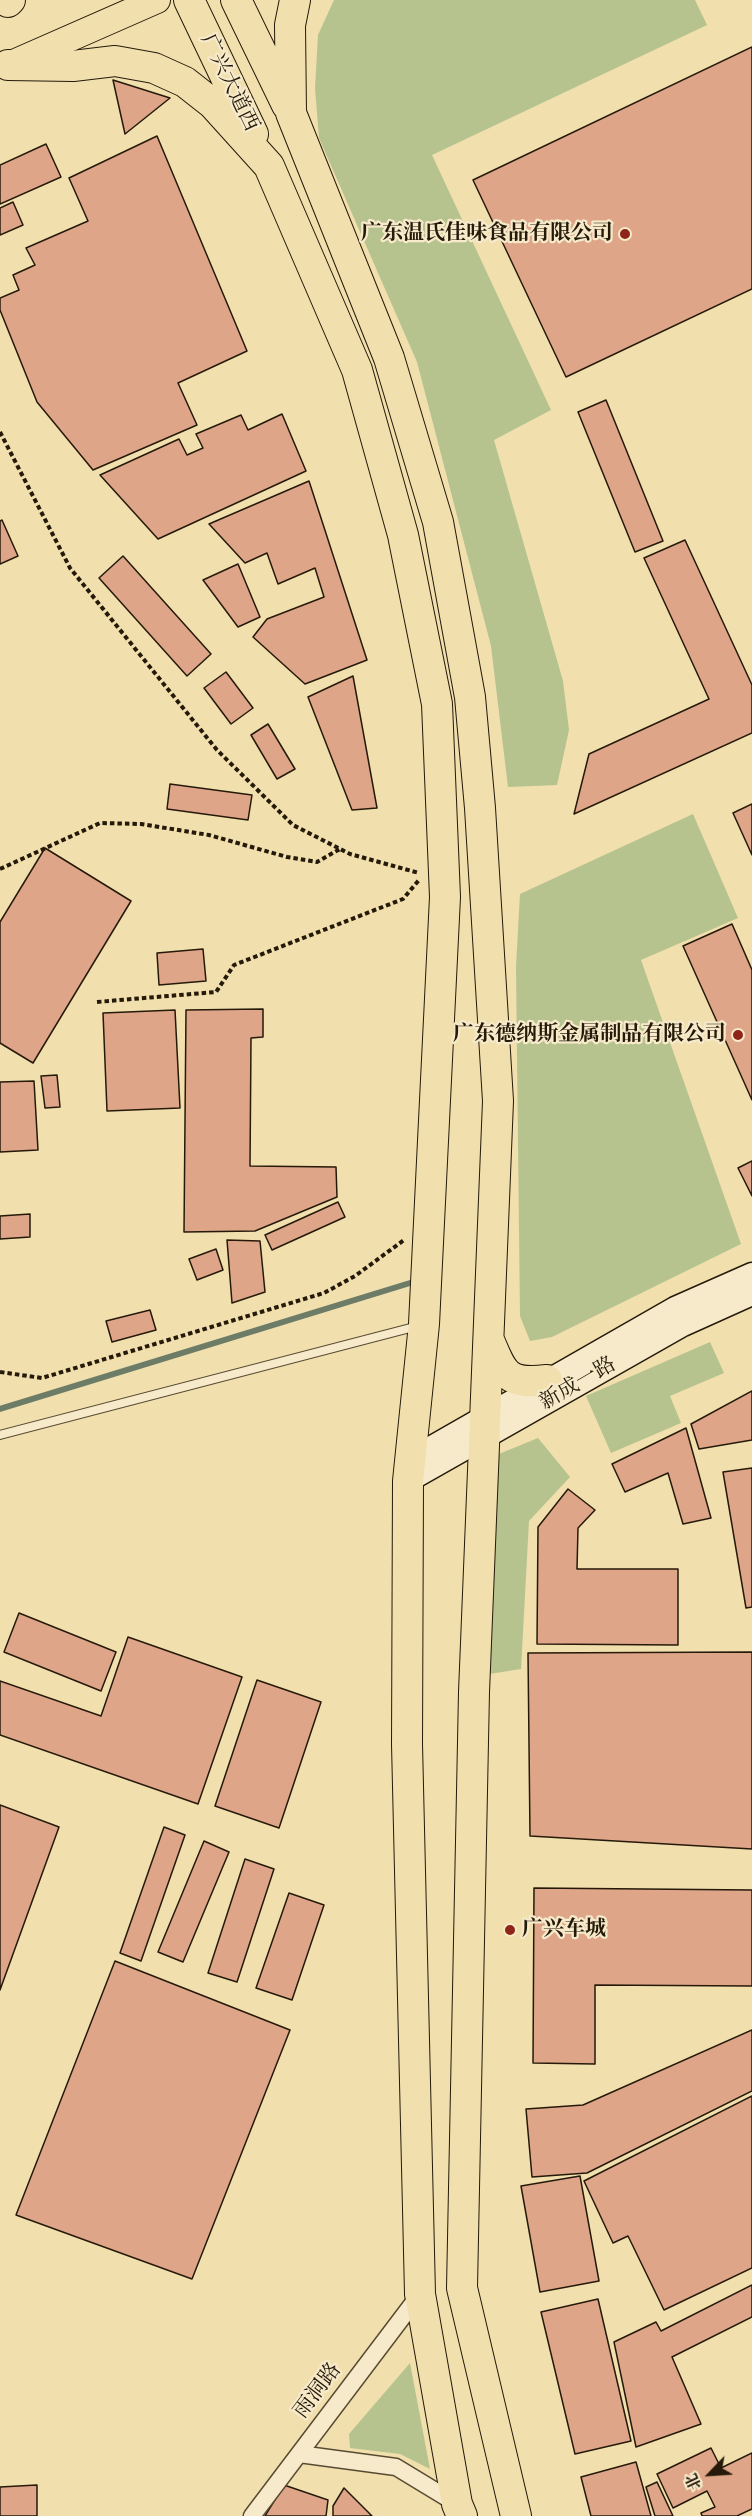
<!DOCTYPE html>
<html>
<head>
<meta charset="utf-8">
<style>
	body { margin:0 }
	#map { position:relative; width:752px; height:2516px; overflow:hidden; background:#f1dfae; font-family:Alegreya,"Noto Serif SC",serif }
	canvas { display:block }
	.north { position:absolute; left:680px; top:2444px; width:60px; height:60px; -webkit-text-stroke:4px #f6eaca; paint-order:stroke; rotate:245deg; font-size:16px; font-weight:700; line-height:24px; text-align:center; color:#251a09 }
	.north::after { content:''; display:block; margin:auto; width:21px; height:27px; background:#251a09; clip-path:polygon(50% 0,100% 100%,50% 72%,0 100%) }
</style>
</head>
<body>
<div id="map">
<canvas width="752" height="2516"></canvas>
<div class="north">北</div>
</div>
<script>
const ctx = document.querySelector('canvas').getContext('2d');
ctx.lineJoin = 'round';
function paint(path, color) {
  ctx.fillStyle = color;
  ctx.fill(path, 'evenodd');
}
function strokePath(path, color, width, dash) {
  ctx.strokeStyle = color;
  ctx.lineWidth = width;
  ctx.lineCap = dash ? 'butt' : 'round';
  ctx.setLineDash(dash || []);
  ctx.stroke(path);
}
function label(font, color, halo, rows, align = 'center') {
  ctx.font = font + ' Alegreya,"Noto Serif SC",serif';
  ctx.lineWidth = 4.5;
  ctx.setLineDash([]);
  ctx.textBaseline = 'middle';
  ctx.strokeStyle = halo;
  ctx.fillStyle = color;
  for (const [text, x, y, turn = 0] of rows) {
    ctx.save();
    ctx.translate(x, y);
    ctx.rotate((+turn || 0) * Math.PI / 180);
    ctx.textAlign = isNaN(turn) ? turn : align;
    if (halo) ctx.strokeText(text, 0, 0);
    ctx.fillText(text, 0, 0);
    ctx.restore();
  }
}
const green = new Path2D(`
	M334 0H695L707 25 432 155 551 410 494 440 563 681 569 730 557 785 508 787 491 646 417 362 319 138 315 88 318 35Z
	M693 814 738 918 641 960 741 1244 552 1337 530 1341 520 1316 516 966 520 894Z
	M710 1342 724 1373 670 1396 681 1423 611 1453 586 1396Z
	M538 1438 570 1477 529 1521 521 1669 483 1675 494 1456Z
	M410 2363 430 2469 400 2454 350 2448 349 2434Z`);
const stream = new Path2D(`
	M0 1409 410 1283`);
const building = new Path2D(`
	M752 47V289L566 377 473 180Z
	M113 80 170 98 125 134Z
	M157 136 247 351 178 383 197 425 93 470 37 402 0 310V298L19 290 13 275 35 265 26 248 88 221 69 178Z
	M46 144 61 177 0 204V165Z
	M13 202 23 225 0 235V208Z
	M606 400 663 541 635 552 578 412Z
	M282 414 306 471 158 539 100 475 179 439 187 455 203 448 196 434 241 415 248 430Z
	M309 481 367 660 305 684 253 637 267 619 324 597 315 568 278 584 267 553 245 563 209 524Z
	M2 520 18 556 0 564V521Z
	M685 540 752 685V733L574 814 589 754 709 699 644 558Z
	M123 556 211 654 187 676 99 578Z
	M238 564 260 617 238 627 203 580Z
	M226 672 253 708 231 724 204 688Z
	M353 676 377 808 352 810 308 697Z
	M268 724 295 769 277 779 251 735Z
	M170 784 252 795 248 820 167 809Z
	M752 804V855L733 813Z
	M45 848 131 901 33 1063 0 1043V922Z
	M732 924 752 970V1100L683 946Z
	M203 949 206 981 159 985 157 953Z
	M263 1009V1037L251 1038 250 1166 336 1167 337 1197 255 1231 184 1232 186 1010Z
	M175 1010 180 1108 107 1111 103 1013Z
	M57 1075 60 1107 45 1108 41 1076Z
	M34 1081 38 1150 0 1152V1082Z
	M752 1161V1196L738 1168Z
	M338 1202 345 1217 272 1250 265 1235Z
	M30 1214V1237L0 1239V1216Z
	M227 1240 260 1241 265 1292 232 1303Z
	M216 1249 223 1270 197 1280 189 1259Z
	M150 1310 156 1330 112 1342 106 1321Z
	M752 1391V1440L699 1449 691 1424Z
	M686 1428 711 1518 683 1524 668 1473 625 1492 612 1464Z
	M752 1468V1607L746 1608 723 1472Z
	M568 1489 595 1510 578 1528 577 1569H678V1645L537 1644 538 1527Z
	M19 1613 116 1652 101 1691 4 1652Z
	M128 1637 242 1677 198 1804 0 1735V1681L101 1716Z
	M752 1652V1849L530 1836 528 1653Z
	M257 1680 321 1702 279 1828 215 1806Z
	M0 1805 59 1827 0 1990Z
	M164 1827 185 1835 141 1961 120 1953Z
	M204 1841 229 1852 183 1962 158 1952Z
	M245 1859 274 1869 237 1982 208 1973Z
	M534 1888 752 1890V1986L595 1985V2064L533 2063Z
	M289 1893 324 1905 292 2000 256 1988Z
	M115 1961 290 2030 192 2279 16 2215Z
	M752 2030V2091L587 2173 532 2177 526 2109 583 2105Z
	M752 2096V2268L664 2310 628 2236 613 2243 584 2181Z
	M580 2176 599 2281 540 2292 521 2186Z
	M752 2285V2317L672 2357 701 2424 636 2447 614 2342 656 2322 661 2331Z
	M598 2299 631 2441 575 2454 541 2312Z
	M711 2448 721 2468 752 2453V2509L737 2516H702L701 2513 715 2507 707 2491 673 2508 657 2474Z
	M636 2462 651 2516H591L581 2477Z
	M657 2482 673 2516H655L646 2487Z
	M37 2485V2516H0V2487Z
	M284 2485 328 2500 326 2516H265Z
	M344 2488 372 2516H333V2506Z`);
const path = new Path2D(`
	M0 432 70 568 217 750 293 825 350 854 419 873
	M0 869 100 823 141 824 209 835 287 857 317 862 340 849
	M97 1002 216 992 234 965 403 899 419 880
	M0 1372 42 1378 324 1293 355 1276 404 1240`);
const lane = new Path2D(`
	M0 1435 418 1326`);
const street = new Path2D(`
	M299 2454 396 2467 457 2504
	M252 2516 420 2294`);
const secondary = new Path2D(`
	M411 1459 675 1308 752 1274
	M408 1481 683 1325 752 1294`);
const primary = new Path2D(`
	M9 65 157 0`);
const highway = new Path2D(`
	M189 0 253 134
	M236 0 287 105
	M295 0 290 25 291 113 389 358 438 522 470 697 480 808 498 1101 474 1692 462 2288 516 2516
	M8 2 10 0
	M8 65 73 66 115 61 154 68 185 82 213 104 269 166 357 370 403 535 437 704 445 897 424 1324 408 1481 407 1744 420 2294 457 2504 462 2516
	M489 1340C503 1374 507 1385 547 1380`);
const markers = [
	[625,234,6,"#8f2418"],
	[738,1035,6,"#8f2418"],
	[510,1930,6,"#8f2418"]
];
const streetNames = [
	["广兴大道西",229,83,64],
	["新成一路",578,1384,-30],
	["雨洞路",318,2391,-53]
];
const poiNames = [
	["广东温氏佳味食品有限公司",613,234],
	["广东德纳斯金属制品有限公司",726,1035],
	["广兴车城",522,1930,"left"]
];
paint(green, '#b6c38e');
strokePath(stream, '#6c7c66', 6);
paint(building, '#dfa589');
strokePath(building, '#251a09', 1.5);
strokePath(lane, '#584b32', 10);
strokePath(street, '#584b32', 19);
strokePath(secondary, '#251a09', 25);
strokePath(primary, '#251a09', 28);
strokePath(highway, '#251a09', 32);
strokePath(path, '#251a09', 4, [4.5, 3]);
strokePath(lane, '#f6eaca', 8);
strokePath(street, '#f6eaca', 16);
strokePath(secondary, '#f6eaca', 22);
strokePath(primary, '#f1dfae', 26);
strokePath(highway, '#f1dfae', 30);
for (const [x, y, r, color] of markers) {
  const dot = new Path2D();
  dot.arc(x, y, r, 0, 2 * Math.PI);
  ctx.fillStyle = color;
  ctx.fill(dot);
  strokePath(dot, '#f6eaca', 2);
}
label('21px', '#251a09', '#f6eaca', streetNames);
label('bold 21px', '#251a09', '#f6eaca', poiNames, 'right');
</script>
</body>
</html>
